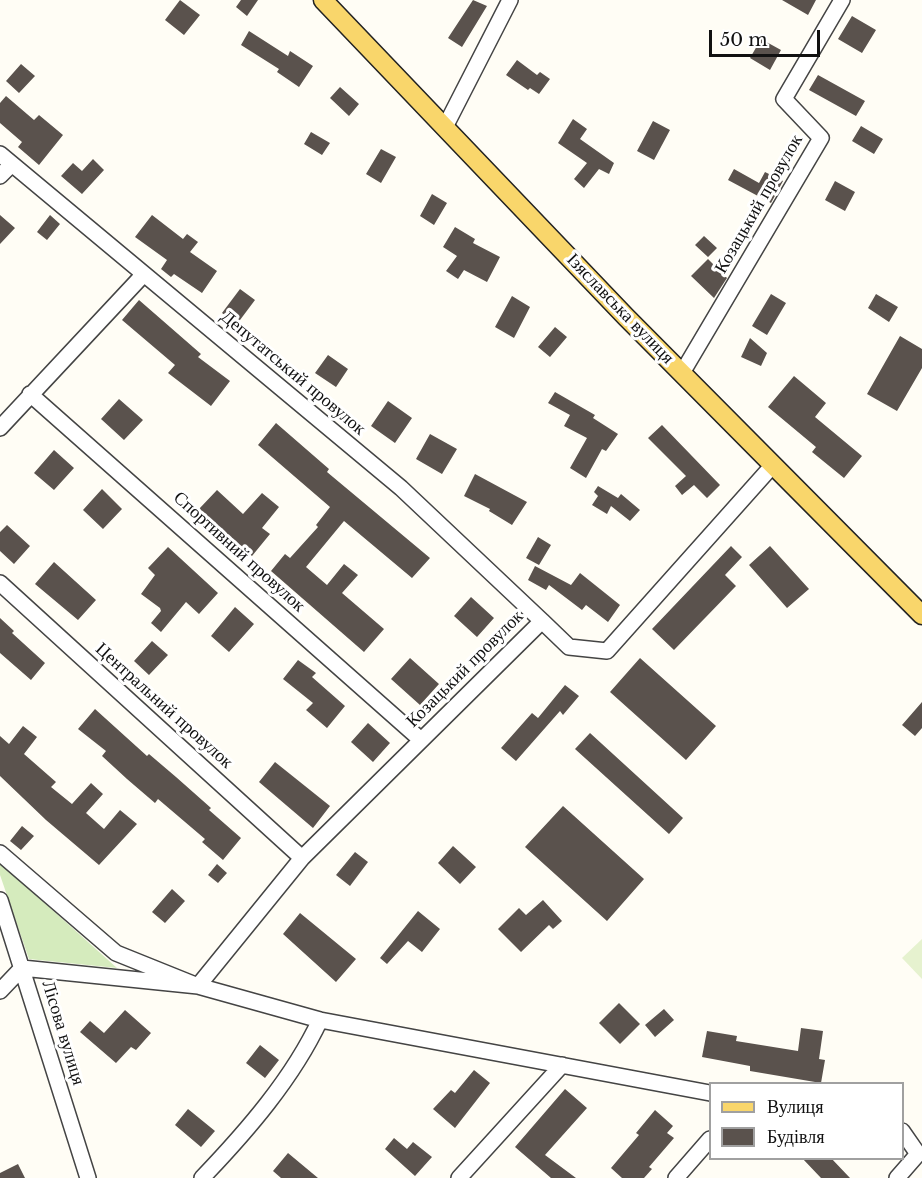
<!DOCTYPE html>
<html>
<head>
<meta charset="utf-8">
<style>
	body { margin:0 }
	#map { position:relative; width:922px; height:1178px; overflow:hidden; background:#fffdf5; font-family:"Libre Baskerville",serif }
	canvas { display:block }
	.legend { position:absolute; left:709px; top:1082px; width:195px; height:78px; box-sizing:border-box; background:#fff; border:2px solid #a0a0a0; margin:0; padding:8px 10px; list-style:none; font-size:18px; color:#111 }
	.legend li { display:flex; align-items:center; gap:12px; height:30px }
	.legend b { width:30px; border:2px solid #a0a0a0 }
	.scale { position:absolute; left:709px; top:30px; width:111px; height:27px; box-sizing:border-box; border:3px solid #111; border-top:0; padding-left:8px; font-size:18px; line-height:21px; white-space:nowrap; color:#111; -webkit-text-stroke:4px #fff; paint-order:stroke }
</style>
</head>
<body>
<div id="map">
<canvas width="922" height="1178"></canvas>
<ul class="legend">
<li><b style="height:8px;background:#f9d66b"></b>Вулиця</li>
<li><b style="height:16px;background:#5a524d"></b>Будівля</li>
</ul>
<div class="scale">50 m</div>
</div>
<script>
const ctx = document.querySelector('canvas').getContext('2d');
ctx.lineJoin = 'round';
function paint(path, color) {
  ctx.fillStyle = color;
  ctx.fill(path, 'evenodd');
}
function strokePath(path, color, width, dash) {
  ctx.strokeStyle = color;
  ctx.lineWidth = width;
  ctx.lineCap = dash ? 'butt' : 'round';
  ctx.setLineDash(dash || []);
  ctx.stroke(path);
}
function label(font, color, halo, rows, align = 'center') {
  ctx.font = font + ' "Libre Baskerville",serif';
  ctx.lineWidth = 6;
  ctx.setLineDash([]);
  ctx.textBaseline = 'middle';
  ctx.strokeStyle = halo;
  ctx.fillStyle = color;
  for (const [text, x, y, turn = 0] of rows) {
    ctx.save();
    ctx.translate(x, y);
    ctx.rotate((+turn || 0) * Math.PI / 180);
    ctx.textAlign = isNaN(turn) ? turn : align;
    if (halo) ctx.strokeText(text, 0, 0);
    ctx.fillText(text, 0, 0);
    ctx.restore();
  }
}
const green = new Path2D(`
	M0 863 117 968 29 959 0 875Z`);
const pitch = new Path2D(`
	M922 939V979L902 958Z`);
const building = new Path2D(`
	M180 0 200 15 184 35 165 20Z
	M241 0H258L247 16 236 7Z
	M473 0 487 6 462 47 448 38Z
	M782 0H816L808 15Z
	M852 16 876 30 862 53 838 39Z
	M249 31 288 56 290 51 313 66 299 87 277 72 279 69 241 45Z
	M761 39 781 50 770 70 750 58Z
	M517 60 537 75 540 72 550 79 539 94 530 88 528 90 506 75Z
	M21 64 35 76 19 93 6 81Z
	M818 75 865 101 856 116 809 90Z
	M340 87 359 104 349 116 330 98Z
	M6 96 34 120 39 115 63 135 39 165 18 147 22 142 0 123V103Z
	M573 119 587 129 580 139 614 163 609 174 599 169 584 188 574 179 587 163 558 143Z
	M653 121 670 130 654 160 637 151Z
	M861 126 883 139 874 154 852 141Z
	M311 132 330 143 322 155 304 144Z
	M381 149 396 157 381 183 366 174Z
	M93 159 104 170 82 194 61 176 73 163 82 171Z
	M734 169 759 183 765 172 783 181 771 203 728 180Z
	M835 181 855 192 845 211 825 200Z
	M432 194 447 203 434 225 420 216Z
	M0 215 15 228 0 244Z
	M50 215 60 224 47 240 37 232Z
	M152 215 183 239 187 234 198 242 190 252 217 271 202 293 174 274 171 277 161 269 167 260 135 237Z
	M455 227 475 239 473 243 500 257 487 282 464 270 458 279 446 271 457 256 443 247Z
	M704 236 717 248 708 257 695 245Z
	M708 259 727 278 714 298 691 276Z
	M240 289 255 300 237 324 222 313Z
	M771 294 786 303 767 335 752 326Z
	M876 294 898 307 889 322 868 308Z
	M512 296 530 307 514 338 495 327Z
	M139 300 201 354 198 357 230 381 211 406 168 373 175 365 122 320Z
	M555 327 567 337 550 357 538 347Z
	M900 336 922 349V368L897 411 867 394Z
	M750 338 767 353 761 366 741 357Z
	M328 355 348 369 336 387 315 373Z
	M794 376 826 403 815 417 862 456 844 478 812 452 816 447 768 407Z
	M555 392 595 415 593 418 618 434 606 451 602 449 586 478 570 468 587 438 564 426 570 415 548 403Z
	M119 399 143 420 124 440 101 419Z
	M388 401 412 418 395 443 371 426Z
	M276 423 329 469 327 472 430 558 412 578 344 521 306 567 327 585 344 564 358 575 342 593 384 629 364 652 271 571 285 554 290 558 318 527 316 525 330 507 258 445Z
	M662 425 720 485 707 498 694 485 682 495 675 486 686 476 648 438Z
	M430 434 457 449 442 474 416 459Z
	M54 450 74 468 54 490 34 473Z
	M475 474 527 502 512 525 489 511 490 509 464 496Z
	M598 486 618 498 621 494 640 510 630 521 611 506 607 514 592 505 598 496 594 492Z
	M102 489 122 509 103 529 83 510Z
	M217 490 243 514 262 493 279 507 262 528 270 534 252 556 199 509Z
	M7 525 30 546 14 564 0 551V532Z
	M538 537 551 545 539 565 526 558Z
	M731 546 742 557 725 575 736 586 674 650 652 629Z
	M770 546 809 589 787 608 749 565Z
	M168 547 218 593 199 614 186 602 161 632 151 623 161 611 160 608 141 594 155 575 148 568Z
	M54 562 96 600 78 620 35 584Z
	M535 566 571 585 580 573 620 605 608 622 586 605 582 610 549 585 546 590 528 580Z
	M471 597 494 618 477 637 454 616Z
	M235 607 254 624 229 652 211 636Z
	M0 618 14 631 12 633 45 663 31 680 0 653Z
	M152 641 168 655 149 675 134 661Z
	M410 658 439 684 420 705 391 679Z
	M640 658 716 726 686 760 610 692Z
	M298 660 316 673 312 677 345 706 327 728 306 710 313 703 283 679Z
	M565 685 579 696 563 715 560 711 516 761 501 748 532 713 538 718Z
	M922 702V728L915 736 902 725Z
	M95 709 147 756 149 754 176 777 211 808 209 810 241 838 223 860 202 842 205 839 158 799 155 803 127 779 102 756 106 751 78 729Z
	M368 723 390 743 373 762 351 742Z
	M23 726 37 737 24 754 56 782 51 787 72 804 91 783 103 794 86 813 104 829 120 810 137 824 99 865 46 820 0 776V736L9 744Z
	M590 733 683 818 669 834 575 749Z
	M275 762 330 806 313 828 259 782Z
	M563 806 644 879 607 921 525 847Z
	M22 826 34 836 21 850 10 841Z
	M453 846 476 867 460 884 438 863Z
	M355 852 368 862 350 886 336 875Z
	M217 864 227 873 218 883 208 875Z
	M172 889 185 901 165 923 152 912Z
	M543 900 562 921 553 929 549 925 521 952 498 929 519 908 526 915Z
	M418 911 440 929 422 952 408 941 387 964 380 958Z
	M300 913 356 959 336 982 283 934Z
	M619 1003 640 1024 620 1044 599 1023Z
	M664 1009 674 1020 655 1037 645 1025Z
	M125 1010 151 1033 136 1050 131 1047 116 1063 80 1032 90 1021 104 1033Z
	M801 1028 823 1031 819 1059 825 1060 821 1083 750 1071V1066L702 1057 707 1031 737 1036 736 1041 798 1051Z
	M260 1045 279 1060 265 1078 246 1063Z
	M474 1070 490 1083 455 1128 433 1109 451 1090 455 1093Z
	M565 1089 587 1108 545 1155 576 1178H551L515 1147Z
	M188 1109 215 1131 201 1147 175 1125Z
	M655 1110 673 1126 667 1133 674 1138 649 1167 652 1169 644 1178H622L611 1168 639 1135 636 1133Z
	M394 1138 407 1149 413 1142 432 1157 415 1176 385 1149Z
	M288 1153 318 1178H281L273 1171Z
	M802 1158H831L850 1178H821Z
	M18 1164 25 1178H0V1173Z`);
const minor = new Path2D(`
	M445 127 510 0
	M0 154 401 488 542 621
	M0 176 12 164
	M682 373 821 138 784 99 842 0
	M30 394 421 740
	M0 428 144 274
	M0 583 302 858
	M0 853 116 953 198 986 302 858 542 621 569 647 607 651 773 465
	M0 900 88 1178
	M0 991 22 968 198 986 320 1020 710 1093
	M202 1178C247 1131 293 1078 320 1020
	M459 1178 562 1065
	M676 1178 710 1139
	M897 1178 918 1154 902 1131`);
const major = new Path2D(`
	M323 0 626 317 922 615`);
const streetNames = [
	["Козацький провулок",759,204,-60],
	["Ізяславська вулиця",620,309,46],
	["Депутатський провулок",293,373,40],
	["Спортивний провулок",239,552,42],
	["Козацький провулок",465,669,-45],
	["Центральний провулок",164,706,42],
	["Лісова вулиця",63,1033,73]
];
paint(green, '#d5ebbd');
paint(pitch, '#e6f2cf');
paint(building, '#5a524d');
strokePath(minor, '#444', 18);
strokePath(major, '#222', 21);
strokePath(minor, '#fff', 15);
strokePath(major, '#f9d66b', 18);
label('18px', '#111', '#fff', streetNames);
</script>
</body>
</html>
